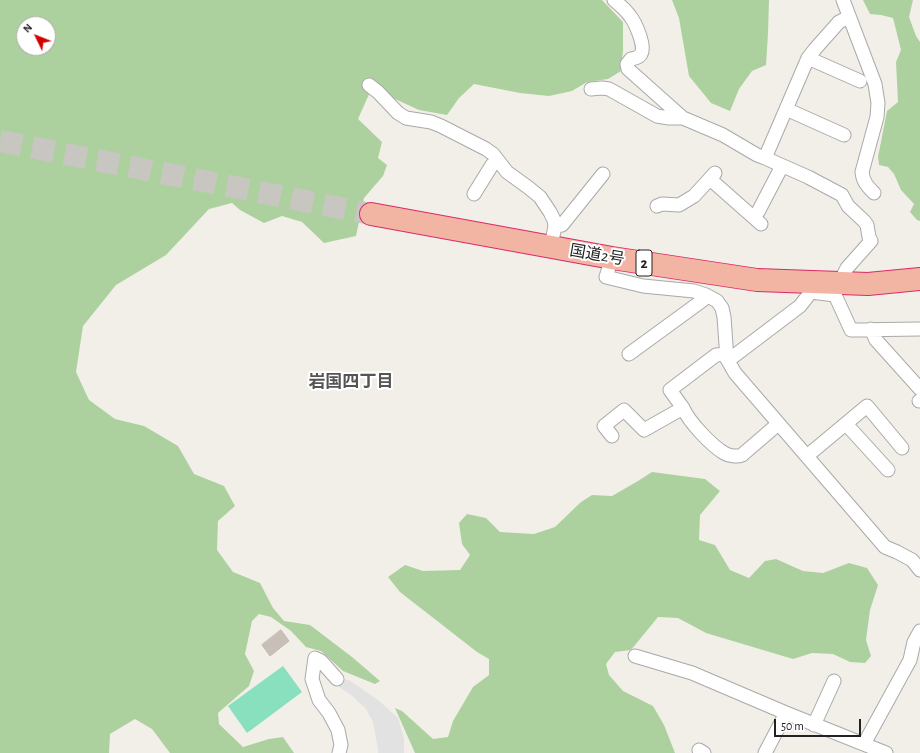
<!DOCTYPE html>
<html>
<head>
<meta charset="utf-8">
<style>
	body { margin:0 }
	#map { position:relative; width:920px; height:753px; overflow:hidden; background:#f2efe9; font-family:"Alegreya Sans",sans-serif }
	canvas { display:block }
	.north { position:absolute; left:16px; top:16px; width:40px; height:40px; box-sizing:border-box; background:#fff; border:1px solid #a7a7a7; border-radius:50%; rotate:313deg; font-size:11px; font-weight:700; line-height:16px; text-align:center; color:#222 }
	.north::after { content:''; display:block; margin:auto; width:14px; height:18px; background:#d40000; clip-path:polygon(50% 0,100% 100%,50% 72%,0 100%) }
	.scale { position:absolute; left:774px; top:719px; width:87px; height:18px; box-sizing:border-box; border:2px solid #222; border-top:0; padding-left:5px; font-size:12px; line-height:14px; white-space:nowrap; color:#222; -webkit-text-stroke:3px #fff; paint-order:stroke }
</style>
</head>
<body>
<div id="map">
<canvas width="920" height="753"></canvas>
<div class="north">N</div>
<div class="scale">50 m</div>
</div>
<script>
const ctx = document.querySelector('canvas').getContext('2d');
ctx.lineJoin = 'round';
function paint(path, color) {
  ctx.fillStyle = color;
  ctx.fill(path, 'evenodd');
}
function strokePath(path, color, width, dash) {
  ctx.strokeStyle = color;
  ctx.lineWidth = width;
  ctx.lineCap = dash ? 'butt' : 'round';
  ctx.setLineDash(dash || []);
  ctx.stroke(path);
}
function label(font, color, halo, rows, align = 'center') {
  ctx.font = font + ' "Alegreya Sans","Noto Sans JP",sans-serif';
  ctx.lineWidth = 4;
  ctx.setLineDash([]);
  ctx.textBaseline = 'middle';
  ctx.strokeStyle = halo;
  ctx.fillStyle = color;
  for (const [text, x, y, turn = 0] of rows) {
    ctx.save();
    ctx.translate(x, y);
    ctx.rotate((+turn || 0) * Math.PI / 180);
    ctx.textAlign = isNaN(turn) ? turn : align;
    if (halo) ctx.strokeText(text, 0, 0);
    ctx.fillText(text, 0, 0);
    ctx.restore();
  }
}
const forest = new Path2D(`
	M0 0H602L623 22V50L621 71 608 79 587 82 572 91 549 96 520 93 474 84 459 98 447 115 419 110 393 98 382 87 370 92 358 119 382 142 378 158 387 165 383 176 364 198 356 236 324 243 302 222 282 216 264 223 240 210 232 203 209 209 166 255 116 285 83 326 76 372 89 400 115 419 144 426 178 446 194 474 224 486 235 506 218 521 217 550 233 572 260 583 273 608 284 621 310 625 352 657 380 681 375 684 343 671 321 651 306 647 291 631 271 617 259 614 252 621 245 654 254 671 249 686 218 713 219 724 243 747 269 739 283 737 294 753H170L152 729 135 719 110 734 109 753H0ZM24 24H48V48H24Z
	M672 0H769L768 33 766 65 752 71 739 89 730 111 711 103 689 76 679 18Z
	M863 0H913L909 17 916 36 920 42V221L917 220 910 212 914 204 901 190 894 174 888 167 879 165 878 157 887 111 898 102 896 62 901 50 893 18 881 15 870 14Z
	M652 472 705 479 720 491 700 515 699 540 715 545 730 570 749 578 765 561 776 559 803 571 823 573 849 563 867 568 878 585 870 610 866 640 871 656 865 663 850 662 833 654 812 653 793 659 706 633 678 618 658 617 631 650 615 652 606 664 609 675 623 691 653 706 664 725 675 753H415L395 708 402 711 433 739 448 737 453 721 473 687 489 675V659L477 652 400 592 388 577 405 565 423 571 460 570 470 555 462 544 459 523 467 514 486 518 500 532 534 534 555 527 581 502 592 495 612 496 638 481Z`);
const pitch = new Path2D(`
	M283 666 302 692 247 733 228 706Z`);
const parking = new Path2D(`
	M337 679 349 680 378 700 398 718 404 738V753H378V749L373 722 366 709 351 695 339 687Z`);
const building = new Path2D(`
	M281 630 289 641 270 656 262 645Z`);
const trunkTunnel = new Path2D(`
	M0 141 371 214`);
const minor = new Path2D(`
	M614 0C620 5 626 10 630 16 635 22 646 46 641 54 639 58 635 58 631 59L627 64 628 69 683 118
	M843 0 875 84 878 103 877 117 862 172C863 182 868 187 874 193
	M808 58 860 81
	M369 85 378 92 398 113 406 118 431 122 441 126 486 149 493 154 507 172 529 188 540 197 550 212 554 220 555 226 551 246
	M591 89 602 88 609 89 657 116 669 118H683L723 135 757 155 765 158
	M786 109 844 135
	M710 179 761 224
	M474 194 492 165 498 161
	M657 206 662 204 679 205 694 196 715 173
	M754 216 758 212 782 166
	M555 226 562 225 603 174
	M612 258 606 277 643 286 694 291 706 295 717 301 722 308 724 317 727 359
	M814 283 811 292 800 306 734 356 727 359 735 373 885 547 897 552 912 560 920 570
	M842 283 844 274 847 268 871 241 869 237 867 225 864 221 848 206 842 195 808 177 765 158 808 58 815 49 839 22 849 17
	M811 292 835 295 851 330 920 329
	M871 329 876 340 920 389
	M629 354 703 300 706 295
	M919 401H920
	M683 408C689 422 711 445 724 453 729 456 737 457 742 455L778 424
	M846 424 888 470
	M612 436 604 426 624 410 644 430 683 408 670 390 716 355 726 354
	M807 456 867 406 902 448
	M635 656 692 673 786 713 886 753
	M337 679 321 661 315 658 312 679 319 700 329 713 338 730 341 745 339 753
	M814 725 834 681
	M864 744 910 660 914 642 920 631
	M699 750 704 753
	M765 753 786 713`);
const trunk = new Path2D(`
	M371 214 612 258 757 280 868 284 920 279`);
const shields = [
	[644,263,16]
];
const shieldNames = [
	["2",644,263]
];
const streetNames = [
	["国道2号",597,255,10]
];
const neighbourhoodNames = [
	["岩国四丁目",351,382]
];
paint(forest, '#add19e');
paint(pitch, '#88e0be');
paint(parking, '#e2e2e2');
paint(building, '#c7bfb8');
strokePath(building, '#c4b6ab', 1);
strokePath(trunkTunnel, '#c8c6c1', 22, [22, 11]);
strokePath(minor, '#a9a9a9', 15);
strokePath(trunk, '#dc2a67', 24);
strokePath(minor, '#fff', 13);
strokePath(trunk, '#f2b4a3', 22);
for (const [x, y, w] of shields) {
  const box = new Path2D();
  box.roundRect(x - w / 2, y - 13, w, 26, 3);
  ctx.fillStyle = '#fff';
  ctx.fill(box);
  strokePath(box, '#222', 1);
}
label('bold 15px', '#222', null, shieldNames);
label('16px', '#222', '#fff', streetNames);
label('bold 17px', '#555', '#fff', neighbourhoodNames);
</script>
</body>
</html>
